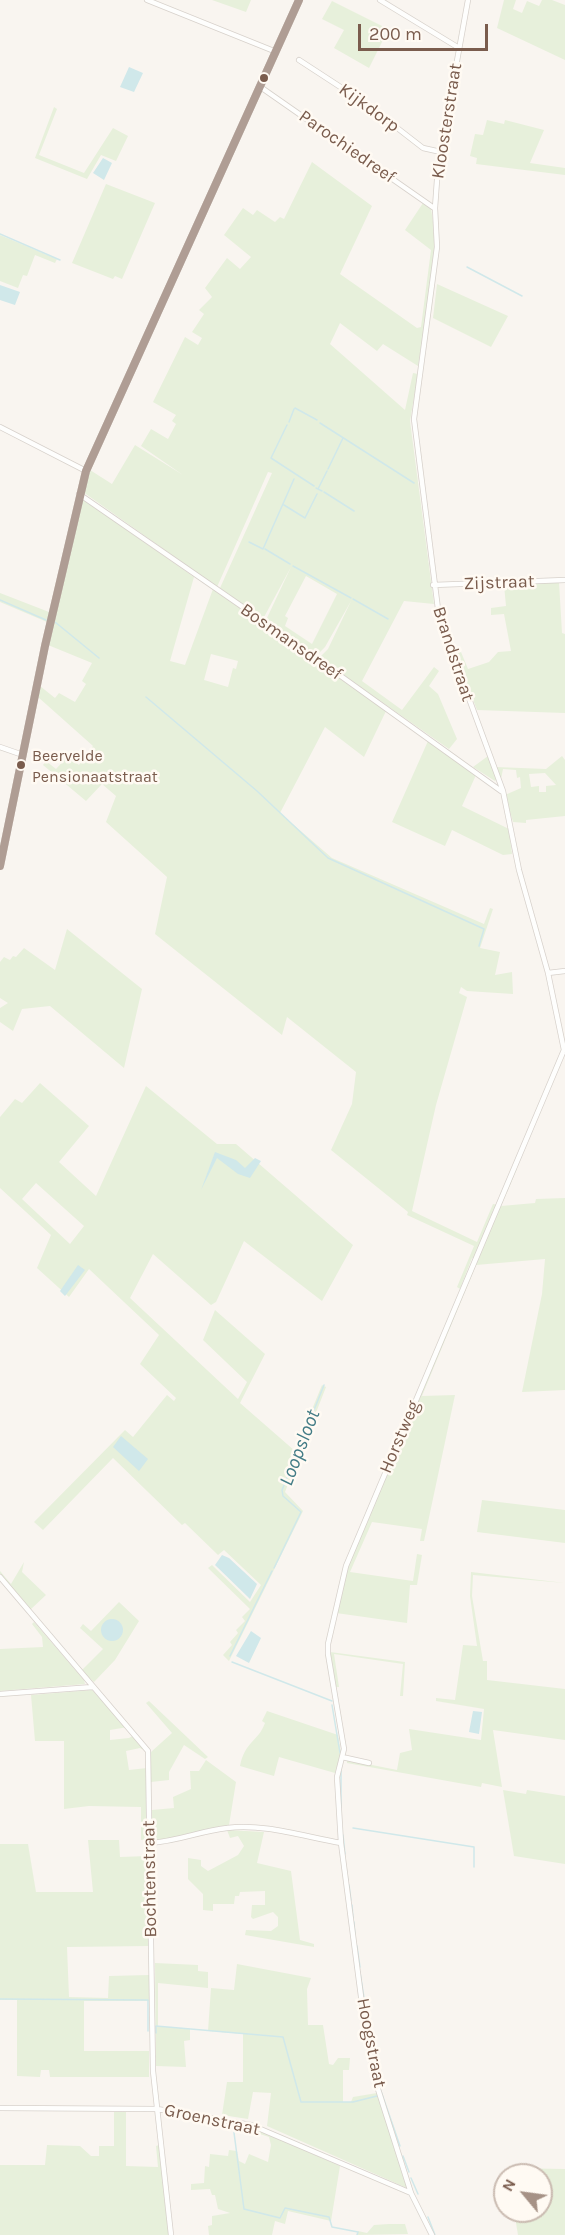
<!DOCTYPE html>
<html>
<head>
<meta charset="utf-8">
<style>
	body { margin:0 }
	#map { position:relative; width:565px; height:2235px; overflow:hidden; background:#f9f5f0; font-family:Karla,sans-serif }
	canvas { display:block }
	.north { position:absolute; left:493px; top:2163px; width:60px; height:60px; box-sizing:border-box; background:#fffaf3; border:2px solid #cabbb1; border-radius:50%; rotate:299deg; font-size:16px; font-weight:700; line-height:24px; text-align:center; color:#7a5c4d }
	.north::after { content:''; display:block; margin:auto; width:21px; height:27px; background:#a69286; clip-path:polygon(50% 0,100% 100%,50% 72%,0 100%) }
	.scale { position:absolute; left:358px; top:24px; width:130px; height:27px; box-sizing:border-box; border:3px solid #7a5c4d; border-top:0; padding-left:8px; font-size:18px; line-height:21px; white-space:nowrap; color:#7a5c4d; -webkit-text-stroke:4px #fffaf3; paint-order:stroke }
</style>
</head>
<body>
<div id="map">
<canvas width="565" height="2235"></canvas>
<div class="north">N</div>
<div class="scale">200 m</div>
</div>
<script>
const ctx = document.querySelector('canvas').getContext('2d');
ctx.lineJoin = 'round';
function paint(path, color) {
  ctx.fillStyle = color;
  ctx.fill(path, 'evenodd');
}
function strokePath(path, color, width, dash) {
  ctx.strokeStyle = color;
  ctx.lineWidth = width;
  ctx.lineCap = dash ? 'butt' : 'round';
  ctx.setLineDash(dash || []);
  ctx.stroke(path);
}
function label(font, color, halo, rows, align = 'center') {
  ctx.font = font + ' Karla,sans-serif';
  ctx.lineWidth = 5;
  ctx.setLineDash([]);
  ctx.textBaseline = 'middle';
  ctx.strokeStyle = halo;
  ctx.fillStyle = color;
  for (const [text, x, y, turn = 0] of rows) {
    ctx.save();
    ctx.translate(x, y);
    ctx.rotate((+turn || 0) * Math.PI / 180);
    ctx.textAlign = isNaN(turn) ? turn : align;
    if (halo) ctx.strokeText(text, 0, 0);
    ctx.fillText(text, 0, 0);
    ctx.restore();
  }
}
const green = new Path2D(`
	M212 0H251L246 12Z
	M504 0H516L513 9 522 13 527 1 539 6 542 0H552L565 5V60L497 28Z
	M332 1 382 26 379 33 385 36 369 68 334 48 344 30 322 19Z
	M54 107 57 109 39 155 84 173 113 128 128 136 116 161 101 155 87 179 35 158Z
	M487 120 504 124 505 120 544 130 530 163 565 168V175L476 164 477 158 470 156 475 134 483 135Z
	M312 162 372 206 340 274 417 328 421 327 431 250 405 230 423 203 431 209C441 260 426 316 418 366L383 344 377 351 340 323 330 344 405 410 413 373 418 374 410 421 434 604 404 601 362 681 402 710 434 667 439 671 429 686 438 694 457 739 449 749 319 658 328 649 351 601 325 647 316 656 266 620 291 567 263 619 220 588 272 473 268 472 217 587 83 492 90 470 112 484 135 445 183 475 141 446 151 429 168 439 176 424 172 421 176 415 153 402 185 337 198 345 202 338 192 332 204 314 199 310 212 297 205 288 227 258 240 269 251 257 224 235 243 208 253 215 257 210 275 222 280 217 284 219ZM306 576 337 594 312 644 285 626 288 618 285 616Z
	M106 184 155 203 122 279 115 276 113 279 72 263Z
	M0 235 57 259 55 263 35 255 27 276 23 275 18 288 0 281Z
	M437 284 508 316 491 347 433 318Z
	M84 500 194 577 170 661 185 665 213 589 386 711 364 757 325 727 280 813 332 858 484 924 490 908 493 909 480 948 500 952 495 975 512 972 513 994 467 991 461 987 459 993 467 997 436 1105 412 1211 477 1242 493 1204 498 1205 514 1168 517 1169 501 1206 535 1203 536 1199 565 1198V1390L522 1392 542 1294 545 1259 476 1265 422 1396 455 1395 424 1541H420L422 1529 372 1522 350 1572 413 1581 417 1554 422 1555 417 1585H410L407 1623 336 1613 346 1571 475 1259 472 1258 460 1289 457 1287 474 1246 407 1215 408 1212 331 1150 352 1104 356 1072 287 1017 282 1035 155 934 167 877 106 822 116 796 102 784 86 801 43 765 46 761 56 769 68 756 79 765 93 746 38 697 40 686 55 698 59 693 75 702 86 684 82 681 92 663 48 645 81 501ZM211 654 238 661 236 669 233 668 228 687 204 680Z
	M559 582 562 633 565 634V713L477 710 455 654 461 652 468 669 489 662 498 652 511 651 504 614 491 615V608L506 606 504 585Z
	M0 593 49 612 47 622 0 602Z
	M428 741 476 775 462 806 509 829 512 854 503 855 452 830 445 846 392 822Z
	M488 756 497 779 495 781 473 767Z
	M562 756 565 760V816L526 820V823L513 822 505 795 521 788 520 777 517 778 516 770 503 769 501 779 496 767 546 769ZM545 773 556 785 546 786V792H539V786L531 787 529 774Z
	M67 929 142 989 124 1068 50 1006 22 1009 13 1031 0 1022V1008L8 1003 0 998V962L4 957 10 960 13 956 16 957 24 948 55 970Z
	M40 1083 89 1126 59 1162 96 1196 146 1086 217 1144H236L353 1245 322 1301 244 1241 216 1302 211 1305 153 1254 130 1298 238 1399 247 1382 203 1340 215 1310 265 1354 240 1403 295 1451 322 1385 326 1387 285 1492 303 1511 229 1661 223 1655 232 1645 230 1642 238 1633 236 1630 245 1621 242 1617 250 1609 208 1568 212 1565 250 1602 261 1585 224 1550 218 1555 185 1523 182 1525 113 1458 43 1530 34 1522 125 1430 133 1437 167 1395 174 1401 176 1398 140 1364 159 1335 89 1269 69 1297 37 1268 51 1235 0 1188V1117L15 1099 22 1103ZM36 1183 84 1226 70 1244 22 1199Z
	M482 1500 565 1510V1543L477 1532Z
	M24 1562 22 1572 46 1595 30 1610 0 1575V1571L11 1584Z
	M471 1572 565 1583 473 1575 472 1596 483 1661H487V1680L565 1689V1740L493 1730 502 1787 482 1783 481 1787 347 1763V1760L397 1770 400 1753 412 1750 409 1729 481 1740 484 1709 436 1701V1698L455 1700 463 1645 477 1646 470 1596Z
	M119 1602 139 1621 115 1660 94 1682 81 1671 103 1649 80 1628 83 1624 91 1631Z
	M34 1622 84 1680 85 1684 0 1691V1649L43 1647 42 1637 32 1624Z
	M330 1652 405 1662 403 1696H400L403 1664 334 1654 339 1687H336Z
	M92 1690 128 1727 110 1730V1740L129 1738 134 1735 147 1752 140 1748 126 1751 129 1770 147 1768 148 1839 141 1840V1807L89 1806 64 1809V1741H35L31 1695Z
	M149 1701 208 1757 205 1759 184 1745 169 1772V1780L151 1782V1752L172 1733 146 1703Z
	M267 1711 338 1735 341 1753 335 1773 279 1757 274 1776 240 1766C245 1741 258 1742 265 1723L262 1721Z
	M206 1760 236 1782 229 1825 180 1839 153 1840 151 1837 152 1810 174 1808 173 1797 191 1789 190 1771H199Z
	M503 1790 526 1794 527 1790 565 1796V1864L514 1856Z
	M227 1830 264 1832 257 1863 291 1871 300 1940 314 1944V1947L245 1935 246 1930 271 1931 278 1926V1917L273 1912 253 1919 251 1917 252 1905H265V1891L240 1892 239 1896H235L234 1904H213V1911L203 1910V1894L188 1879V1858L201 1860V1866L208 1871 238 1855 244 1846 238 1836 230 1838Z
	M88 1840H119L120 1857 148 1856 149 1946 67 1947 69 1997 108 1998 109 1976 149 1975V2001H84V2051H149V2077H50L49 2070H41L40 2077 17 2076V2000H0V1844H28L36 1892H93Z
	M155 1963 198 1965V1971L208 1972V1988L158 1983V2026L190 2029V2040L184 2041 186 2067 156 2066Z
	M237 1964 311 1978 307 1989 308 2025H323L329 2064 333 2065 338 2058H350L349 2070H343V2102H351L353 2097 377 2093 409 2189 267 2126 271 2093 253 2092 248 2119 222 2115 227 2082H243V2034L208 2031 211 1988 234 1990Z
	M114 2112H126V2166L158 2167 156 2146 159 2145 169 2235H0V2165H45L47 2145 80 2146 91 2156H99V2146H114Z
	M253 2127 340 2166 331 2221 288 2211 285 2224 275 2221 272 2235H209L208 2226 212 2225V2216L230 2213 218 2209 215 2195H212L210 2189 191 2190V2184L204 2183 205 2166 209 2167 210 2154 228 2156 229 2150 237 2151 239 2161 245 2164 249 2154 268 2162 271 2145 269 2137 254 2132Z
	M507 2168 565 2169V2235H518L514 2211H541V2175H508Z
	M389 2224H405L408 2234 358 2235V2231L367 2233 374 2225Z`);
const water = new Path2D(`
	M129 67 143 73 134 92 120 87Z
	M103 158 112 163 104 180 93 173Z
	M0 285 20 292 15 305 0 300Z
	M215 1152 236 1160 245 1168 255 1158 261 1161 250 1178 238 1174 217 1158 201 1190Z
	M78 1265 85 1270 65 1296 60 1291Z
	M121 1436 148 1459 139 1471 113 1447Z
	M222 1555 229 1558 257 1584 250 1599 215 1565Z
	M101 1630a11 11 0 1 1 22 0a11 11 0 1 1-22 0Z
	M251 1631 261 1638 249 1663 236 1656Z
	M473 1711 482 1712 479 1734 469 1732Z`);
const stream = new Path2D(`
	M0 234 60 260
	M467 267 522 296
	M295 408 317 420
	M289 422 294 409
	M320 423 414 483
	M287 425 271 458 314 486
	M328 469 343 438
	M316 488 322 491
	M318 489 327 471
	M324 492 354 511
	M284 505 305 518 317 494
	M249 542 263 549 294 479
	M265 549 290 564
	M293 566 351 598
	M353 599 388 619
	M0 600 46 620
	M55 622 99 658
	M146 697 257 791 328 858 484 929 479 946
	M274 1568 301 1512 283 1496 282 1490 324 1385
	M230 1656 272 1571
	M232 1662 332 1701
	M332 1705 340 1753
	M341 1771V1808
	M353 1828 474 1847V1867
	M343 1835 345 1854
	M346 1867 348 1881
	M349 1885 351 1900
	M352 1905 353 1918
	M354 1922 355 1935
	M357 1946 360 1967
	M360 1972 365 2004
	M0 1999 148 2000V2031
	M366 2009 368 2029
	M156 2033V2026L283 2037 301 2102H353L377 2096
	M369 2036 380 2082
	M381 2091 400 2146
	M233 2125 244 2209 280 2218 285 2208 329 2217 332 2227 358 2232 357 2235
	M403 2156 409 2172
	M411 2178 418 2194
	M428 2217 435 2235`);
const street = new Path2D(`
	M147 0 274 51
	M380 0 459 48
	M468 0 438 166 435 208 437 247 414 419 439 617 503 791 519 870 548 973 564 1050
	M299 60 365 103 423 148 441 152
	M259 86 434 208
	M0 427 86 471
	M79 494 292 641 501 791
	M433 585 565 580
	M0 747 23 755
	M548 973 565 971
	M0 1577 148 1751 153 2071 171 2235
	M0 1694 93 1687
	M342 1757 369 1763
	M150 1843C179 1841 200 1831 227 1828 264 1823 305 1837 341 1843
	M0 2108 157 2109 251 2125 411 2193
	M432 2235 411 2193 377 2086 366 2035 341 1843 337 1777 344 1749 328 1654V1644L346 1566 564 1050`);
const secondary = new Path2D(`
	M0 866 45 646 86 471 299 0`);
const bus1 = new Path2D(`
	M0 866 45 646 86 471 299 0`);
const markers = [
	[264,78,5,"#7a5c4d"],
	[21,765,5,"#7a5c4d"]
];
const busNames = [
	["Beervelde",32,756],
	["Pensionaatstraat",32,777]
];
const streetNames = [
	["Kijkdorp",369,108,36],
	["Kloosterstraat",447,121,-81],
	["Parochiedreef",347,147,35],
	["Zijstraat",499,583,-2],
	["Bosmansdreef",291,642,35],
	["Brandstraat",453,654,72],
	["Horstweg",400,1437,-67],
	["Bochtenstraat",150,1879,-91],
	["Hoogstraat",371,2043,79],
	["Groenstraat",212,2120,12]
];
const waterNames = [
	["Loopsloot",300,1448,-69]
];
paint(green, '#e7f0db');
paint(water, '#d0e8ea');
strokePath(stream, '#d0e8ea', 1.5);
strokePath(street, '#d7d1cb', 6);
strokePath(secondary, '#d9d2cb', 8);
strokePath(street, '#fefefd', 4.5);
strokePath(secondary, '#fefefd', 7);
strokePath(bus1, '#af9d94', 8);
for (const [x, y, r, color] of markers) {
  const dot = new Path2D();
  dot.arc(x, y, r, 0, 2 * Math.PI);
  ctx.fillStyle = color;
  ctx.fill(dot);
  strokePath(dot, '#fffaf3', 2);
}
label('16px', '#7a5c4d', '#fffaf3', busNames, 'left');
label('18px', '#7a5c4d', '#fffaf3', streetNames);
label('italic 20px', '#437c86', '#fffaf3', waterNames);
</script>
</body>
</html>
